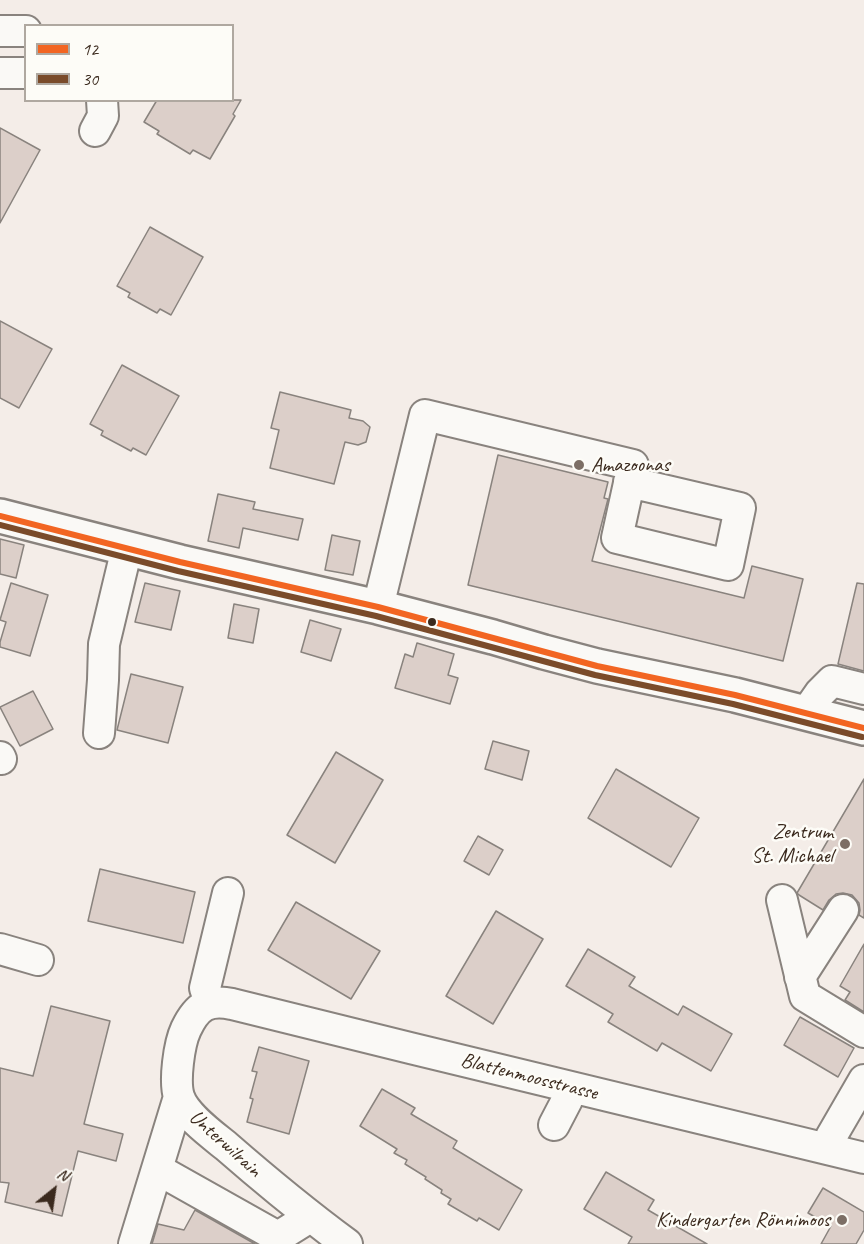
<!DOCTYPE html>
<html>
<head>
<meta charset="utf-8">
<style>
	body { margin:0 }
	#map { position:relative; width:864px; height:1244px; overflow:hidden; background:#f4ede8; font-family:Caveat,sans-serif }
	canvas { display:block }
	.legend { position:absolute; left:24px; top:24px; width:210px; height:78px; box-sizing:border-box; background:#fdfcf7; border:2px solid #afa8a0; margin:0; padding:8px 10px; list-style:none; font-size:18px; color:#3b2a1e }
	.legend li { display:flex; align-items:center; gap:12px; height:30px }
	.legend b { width:30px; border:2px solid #afa8a0 }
	.north { position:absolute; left:24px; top:1160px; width:60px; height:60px; -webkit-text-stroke:4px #fdfcf7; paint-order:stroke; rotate:30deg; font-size:16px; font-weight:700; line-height:24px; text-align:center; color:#3b2a1e }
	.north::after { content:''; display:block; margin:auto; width:21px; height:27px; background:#3b2a1e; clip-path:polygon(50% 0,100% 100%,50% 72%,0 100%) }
</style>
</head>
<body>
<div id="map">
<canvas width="864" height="1244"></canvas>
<ul class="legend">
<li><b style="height:8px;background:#f26522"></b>12</li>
<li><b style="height:8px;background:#7a4b2a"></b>30</li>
</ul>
<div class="north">N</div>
</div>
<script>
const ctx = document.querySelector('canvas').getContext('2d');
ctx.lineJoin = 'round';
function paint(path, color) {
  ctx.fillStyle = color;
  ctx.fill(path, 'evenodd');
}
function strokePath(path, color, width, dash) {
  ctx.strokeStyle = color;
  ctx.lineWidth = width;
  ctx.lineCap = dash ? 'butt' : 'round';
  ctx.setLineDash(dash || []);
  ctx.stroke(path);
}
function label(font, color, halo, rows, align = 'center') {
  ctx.font = font + ' Caveat,sans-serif';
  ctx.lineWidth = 5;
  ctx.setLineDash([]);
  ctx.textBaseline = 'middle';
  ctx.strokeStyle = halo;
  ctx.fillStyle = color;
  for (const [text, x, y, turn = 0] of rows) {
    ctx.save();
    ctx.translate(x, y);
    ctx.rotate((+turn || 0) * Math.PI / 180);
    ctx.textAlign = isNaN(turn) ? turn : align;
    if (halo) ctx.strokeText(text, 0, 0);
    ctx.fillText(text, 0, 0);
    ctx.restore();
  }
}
const building = new Path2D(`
	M157 100H241L233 114 235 116 210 159 193 150 190 154 157 134 159 131 144 122Z
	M0 128 40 150 0 223Z
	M150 227 203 257 171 315 160 309 157 313 128 297 130 293 117 286Z
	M0 321 52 349 19 408 0 398Z
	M122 365 179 396 146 455 133 448 131 451 101 435 103 431 90 424Z
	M280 392 351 410 349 418 363 421 370 427 366 442 358 445 345 442 334 484 270 468 279 430 271 428Z
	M498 455 608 482 604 498 608 499 592 561 744 598 752 566 803 579 783 661 468 585Z
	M218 494 255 502 253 509 303 519 298 540 243 528 239 548 208 541Z
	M332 535 360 541 353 575 325 570Z
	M0 539 24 545 16 578 0 574Z
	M11 583 48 595 30 656 0 647V642L6 622 0 620Z
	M145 583 180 591 171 630 135 622Z
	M857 583 864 584V671L838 664Z
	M234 604 259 609 253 643 228 638Z
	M310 620 341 629 331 661 301 652Z
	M417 643 454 654 448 675 458 678 450 704 395 688 405 654 413 657Z
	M131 674 183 687 168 743 117 730Z
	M33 691 53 729 20 746 0 707Z
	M493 741 529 751 522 780 485 769Z
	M336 752 383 780 335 863 287 835Z
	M616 769 699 818 671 867 588 818Z
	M864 779V918L859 915 860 910 859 903 852 895 843 893 836 894 829 900 823 910 799 895 797 893Z
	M478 836 503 850 489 875 464 861Z
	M100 869 195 892 183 943 88 921Z
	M296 902 380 951 351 999 268 950Z
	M496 911 543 939 493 1024 446 996Z
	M864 944V1012L845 1000 850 992 840 986Z
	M588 949 635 977 629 986 678 1015 683 1006 732 1034 711 1071 662 1043 657 1051 608 1022 613 1014 566 986Z
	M51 1006 110 1021 84 1124 123 1134 116 1161 78 1151 62 1216 5 1202 9 1183 0 1182V1068L33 1076Z
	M800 1017 854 1048 838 1077 784 1045Z
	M259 1047 309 1061 289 1134 247 1122 253 1099 250 1098 257 1072 252 1071Z
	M382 1089 415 1108 411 1114 457 1141 453 1148 522 1190 499 1230 479 1218 477 1221 448 1204 451 1199 441 1193 442 1190 425 1179 426 1177 405 1164 407 1160 394 1153 397 1149 360 1126Z
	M606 1172 654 1200 648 1210 707 1244H628L632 1237 584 1209Z
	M823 1188 864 1212V1230L856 1244H821L831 1226 808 1213Z
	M195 1210 255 1244H152L158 1224 184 1230Z`);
const minor = new Path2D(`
	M0 31H26
	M0 73H26
	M95 131 103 116 102 100
	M378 607 425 415 633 465 617 538 728 565 740 508 629 482
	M806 713 820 693 832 681 864 689
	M99 733 103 680 104 644 127 548
	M0 757 1 759
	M782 900 805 996 864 1032
	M0 949 38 960
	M800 977 843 910
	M210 1003 205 988 228 893
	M554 1125 567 1100 570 1087
	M828 1149 831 1137 864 1080
	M157 1169 278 1237 310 1217
	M134 1244 179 1097
	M347 1244C305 1213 265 1180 226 1146 211 1134 185 1115 179 1097 174 1081 179 1044 186 1029 197 1006 208 999 232 1004L410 1048 864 1158`);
const major = new Path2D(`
	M0 516 180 562 378 607 493 637 544 652 597 666 735 695 864 728`);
const bus1 = new Path2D(`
	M0 516 180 562 378 607 597 666 735 695 864 728`);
const bus2 = new Path2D(`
	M0 525 178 571 376 616 595 675 733 704 862 737`);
const markers = [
	[579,465,6,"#7c6e65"],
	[432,622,5,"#3b2a1e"],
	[845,844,6,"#7c6e65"],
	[842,1220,6,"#7c6e65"]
];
const poiNames = [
	["Amazoonas",591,465,"left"],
	["Zentrum",833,832],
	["St. Michael",833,856],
	["Kindergarten Rönnimoos",830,1220]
];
const streetNames = [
	["Blattenmoosstrasse",529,1077,14],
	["Unterwilrain",225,1144,42]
];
paint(building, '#dccfc9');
strokePath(building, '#89837e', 1.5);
strokePath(minor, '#89837e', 34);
strokePath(major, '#89837e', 38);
strokePath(minor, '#faf9f6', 30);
strokePath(major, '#faf9f6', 33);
strokePath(bus1, '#f26522', 6);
strokePath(bus2, '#7a4b2a', 6);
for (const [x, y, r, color] of markers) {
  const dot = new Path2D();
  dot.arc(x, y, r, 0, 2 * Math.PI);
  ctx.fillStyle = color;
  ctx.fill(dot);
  strokePath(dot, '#fdfcf7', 2);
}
label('21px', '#3b2a1e', '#fdfcf7', poiNames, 'right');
label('21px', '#3b2a1e', '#fdfcf7', streetNames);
</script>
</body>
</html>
